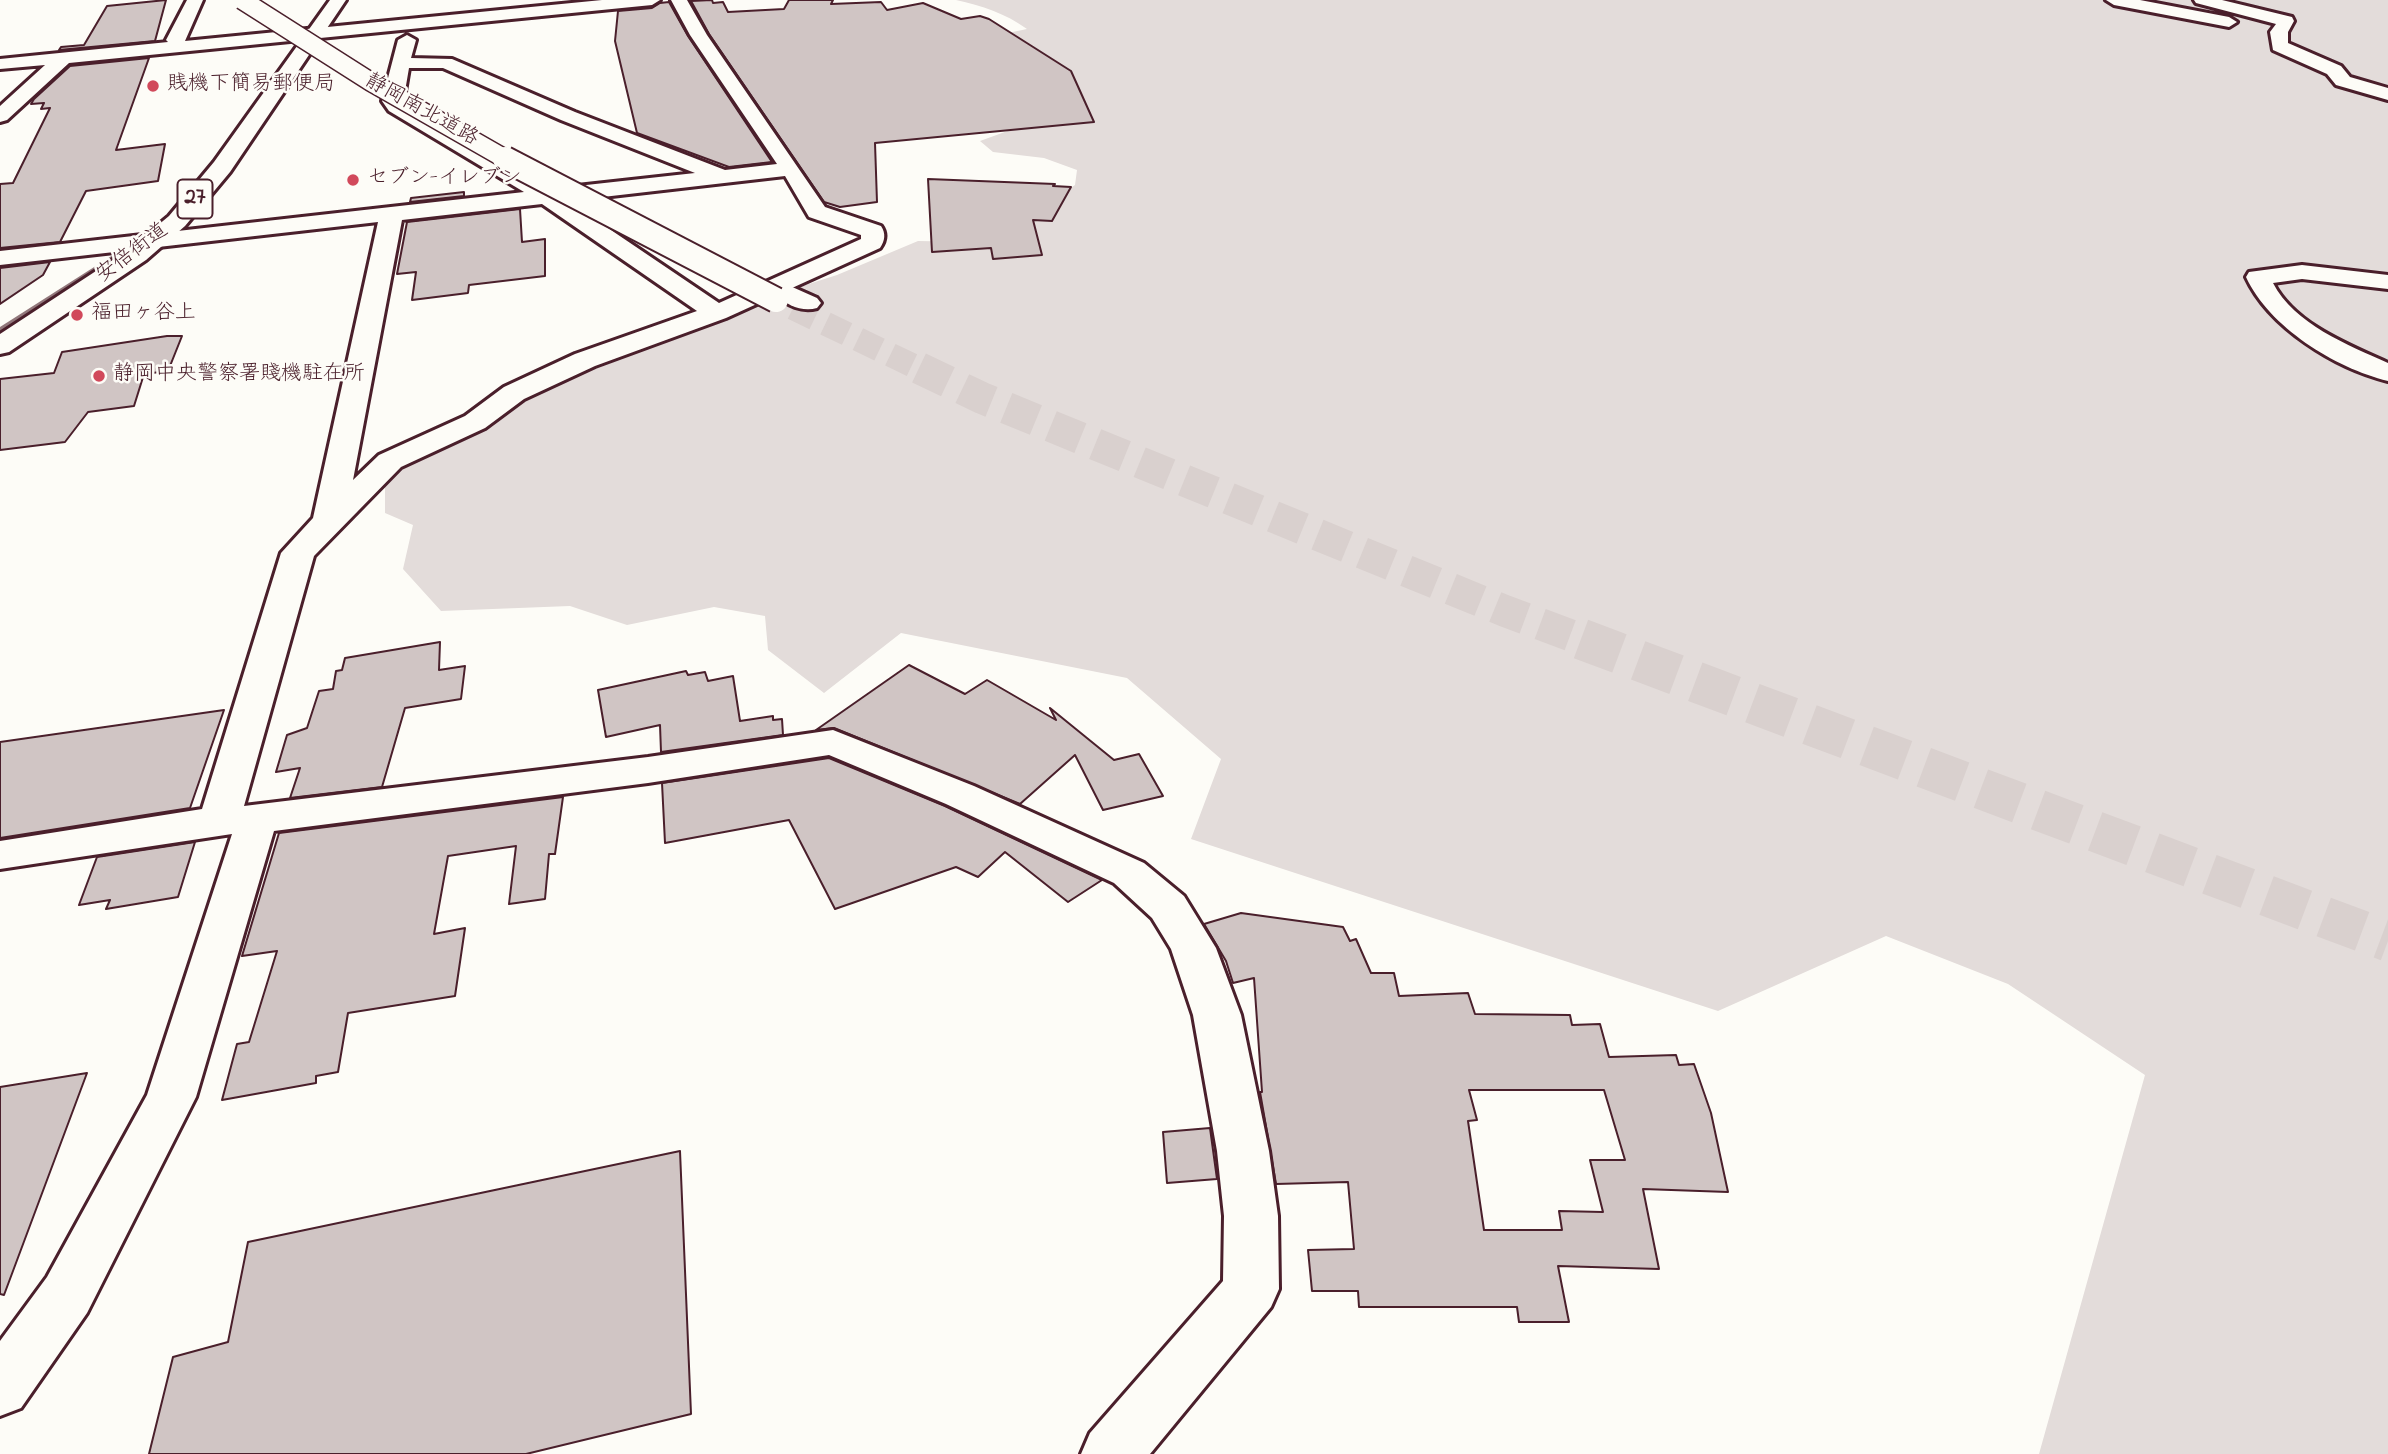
<!DOCTYPE html>
<html>
<head>
<meta charset="utf-8">
<style>
	body { margin:0 }
	canvas { display:block; background:#fdfcf7 }
</style>
</head>
<body>
<canvas width="2388" height="1454"></canvas>
<script>
const ctx = document.querySelector('canvas').getContext('2d');
ctx.lineJoin = 'round';
function paint(path, color) {
  ctx.fillStyle = color;
  ctx.fill(path, 'evenodd');
}
function strokePath(path, color, width, dash) {
  ctx.strokeStyle = color;
  ctx.lineWidth = width;
  ctx.lineCap = dash ? 'butt' : 'round';
  ctx.setLineDash(dash || []);
  ctx.stroke(path);
}
function label(font, color, halo, rows, align = 'center') {
  ctx.font = font + ' "Indie Flower","Klee One",sans-serif';
  ctx.lineWidth = 5;
  ctx.setLineDash([]);
  ctx.textBaseline = 'middle';
  ctx.strokeStyle = halo;
  ctx.fillStyle = color;
  for (const [text, x, y, turn = 0] of rows) {
    ctx.save();
    ctx.translate(x, y);
    ctx.rotate((+turn || 0) * Math.PI / 180);
    ctx.textAlign = isNaN(turn) ? turn : align;
    if (halo) ctx.strokeText(text, 0, 0);
    ctx.fillText(text, 0, 0);
    ctx.restore();
  }
}
const green = new Path2D(`
	M956 0H2388V1454H2039L2145 1075 2008 984 1886 936 1718 1011 1191 839 1221 759 1127 678 901 633 824 693 768 650 765 616 714 607 627 625 570 606 441 611 403 569 413 525 385 513V476L493 426 530 396 593 365 752 302 837 275 918 241 975 242 1028 216 1075 185 1077 170 1044 158 993 152 980 141 1024 125 1003 34 1027 29C1005 13 982 6 956 0Z`);
const stream = new Path2D(`
	M124 248 131 250 0 334V327Z`);
const building = new Path2D(`
	M166 0 155 41 59 50 61 47 84 45 107 6Z
	M712 0 713 3 723 2 728 12 784 9 789 0H833L831 4 881 2 887 10 923 3 961 19 980 16 989 19 1071 71 1094 122 875 143 877 202 840 207 824 202 709 34 691 1Z
	M669 2 688 36 772 162 729 167 637 133 615 41 618 11 652 8 660 3Z
	M149 58 116 150 165 144 158 181 86 191 60 242 0 248V184L13 183 50 108 41 109 44 103 31 104 34 99 70 66Z
	M928 179 1055 184 1053 186 1071 187 1052 221 1033 220 1042 255 993 259 991 248 932 252Z
	M464 192V196L410 202 411 198Z
	M520 209 522 242 545 239V276L469 285 468 293 412 300 416 272 397 274 407 222Z
	M50 262 43 275 0 304V268Z
	M167 336H182L168 371 144 374 134 406 88 412 65 442 0 450V379L54 373 62 352Z
	M440 642 439 670 465 666 461 699 405 708 382 787 290 798 300 768 276 772 287 735 307 728 319 691 333 689 336 671 342 670 345 658Z
	M909 665 965 694 987 680 1056 720 1050 708 1114 760 1139 754 1163 796 1103 810 1075 755 1020 804 834 728 816 730Z
	M686 671 688 675 705 672 708 681 733 676 740 721 773 716V720L782 719 783 735 661 752 660 725 606 737 598 690Z
	M224 710 190 808 0 838V742Z
	M829 758 945 806 1102 880 1068 902 1005 852 978 877 956 867 835 909 789 820 665 843 662 783Z
	M563 797 555 854H549L545 899 509 904 516 846 448 856 434 934 465 928 455 996 348 1013 338 1072 316 1076V1083L222 1100 237 1044 249 1042 277 951 242 956 279 833Z
	M195 842 178 897 106 909 110 900 79 905 97 857Z
	M1241 913 1343 927 1350 941 1356 939 1371 973H1394L1399 996 1468 993 1475 1014 1570 1015 1572 1025 1600 1024 1609 1057 1676 1055 1679 1065 1694 1064 1711 1113 1728 1192 1643 1189 1659 1269 1558 1266 1569 1322H1519L1517 1307H1359L1358 1291H1312L1308 1250 1354 1249 1348 1182 1276 1184 1260 1092H1262L1254 978 1233 983 1226 961 1204 924ZM1469 1090H1604L1625 1160H1590L1603 1212 1559 1211 1562 1230H1484L1468 1121 1477 1120Z
	M87 1073 4 1295 0 1294V1087Z
	M1210 1128 1217 1179 1167 1183 1163 1132Z
	M680 1151 691 1414 526 1454H149L173 1357 228 1342 248 1242Z`);
const highwayTunnelFar2 = new Path2D(`
	M793 308 922 370`);
const highwayTunnelFar1 = new Path2D(`
	M919 368 982 398 1505 611 1586 641`);
const highwayTunnel = new Path2D(`
	M1581 639 2388 941`);
const minor = new Path2D(`
	M187 0H203L185 41 602 0H660L652 5 69 63 7 120 0 122V106L45 65 0 69V59L168 42 166 40Z
	M671 0H687L707 35 825 207 881 226C886 233 885 241 880 248L726 318 595 366 524 399 485 428 401 467 314 556 244 806 648 757 833 730 974 786 1144 863 1184 896 1216 948 1241 1015 1269 1151 1278 1216 1279 1289 1271 1307 1150 1454H1081L1090 1433 1223 1281 1224 1216 1217 1151 1193 1015 1171 949 1152 918 1114 883 946 804 829 755 648 783 274 831 196 1097 87 1313 21 1408 0 1416V1341L47 1277 147 1095 232 834 0 869V841L202 809 281 553 313 518 378 222 0 265V251L524 192 389 111 382 101 398 40 407 35 416 40 411 58 452 59 575 112 725 170 777 164 690 35ZM409 68H443L561 120 695 173 550 189 403 103ZM785 176 809 217 861 235V239L719 303 568 201ZM542 204 697 311 575 354 504 387 465 416 379 455 353 480 402 220Z
	M2106 0H2140L2229 17 2237 22 2229 27 2114 5Z
	M2194 0H2222L2292 17 2294 21 2288 32V43L2341 66 2350 77 2388 88V100L2336 85 2327 74 2273 50 2270 32 2276 24 2196 3Z
	M2302 265 2388 275V289L2302 279 2273 283C2294 324 2348 345 2388 363V381C2335 368 2269 327 2246 277L2249 272Z`);
const major = new Path2D(`
	M330 0H346L230 172 185 226 146 260 9 352 0 354V334L128 250 169 216 214 162Z`);
const highway = new Path2D(`
	M790 286 817 298 821 303 817 308C803 312 786 306 777 294L781 289Z`);
const highwayBridgeFar1 = new Path2D(`
	M242 0 371 82 509 161`);
const highwayBridge = new Path2D(`
	M505 159 776 300`);
const markers = [
	[153,86,7,"#d1495b"],
	[353,180,7,"#d1495b"],
	[77,315,7,"#d1495b"],
	[99,376,7,"#d1495b"]
];
const farPoinames = [
	["賎機下簡易郵便局",167,86],
	["セブン-イレブン",367,180],
	["福田ヶ谷上",91,315],
	["静岡中央警察署賤機駐在所",113,376]
];
const farStreetnames = [
	["静岡南北道路",421,111,29],
	["安倍街道",133,254,-37]
];
const shields = [
	[195,199,35]
];
const shieldNames = [
	["27",195,199]
];
paint(green, '#e3dcda');
paint(stream, '#91777b');
paint(building, '#d0c5c4');
strokePath(building, '#4a1f2b', 2);
strokePath(highwayTunnelFar2, '#d9d0ce', 24, [24, 12]);
strokePath(highwayTunnelFar1, '#d9d0ce', 32, [32, 16]);
strokePath(highwayTunnel, '#d9d0ce', 41, [41, 20]);
strokePath(minor, '#4a1f2b', 6);
strokePath(major, '#4a1f2b', 6);
strokePath(highway, '#4a1f2b', 6);
paint(minor, '#fdfcf7');
paint(major, '#fdfcf7');
paint(highway, '#fdfcf7');
strokePath(highwayBridgeFar1, '#4a1f2b', 21, []);
strokePath(highwayBridge, '#4a1f2b', 28, []);
strokePath(highwayBridgeFar1, '#fdfcf7', 18);
strokePath(highwayBridge, '#fdfcf7', 24);
for (const [x, y, r, color] of markers) {
  const dot = new Path2D();
  dot.arc(x, y, r, 0, 2 * Math.PI);
  ctx.fillStyle = color;
  ctx.fill(dot);
  strokePath(dot, '#fdfcf7', 2.5);
}
label('21px', '#4a1f2b', '#fdfcf7', farPoinames, 'left');
label('21px', '#4a1f2b', '#fdfcf7', farStreetnames);
for (const [x, y, w] of shields) {
  const box = new Path2D();
  box.roundRect(x - w / 2, y - 19.5, w, 39, 5);
  ctx.fillStyle = '#fdfcf7';
  ctx.fill(box);
  strokePath(box, '#4a1f2b', 2);
}
label('bold 23px', '#4a1f2b', null, shieldNames);
</script>
</body>
</html>
